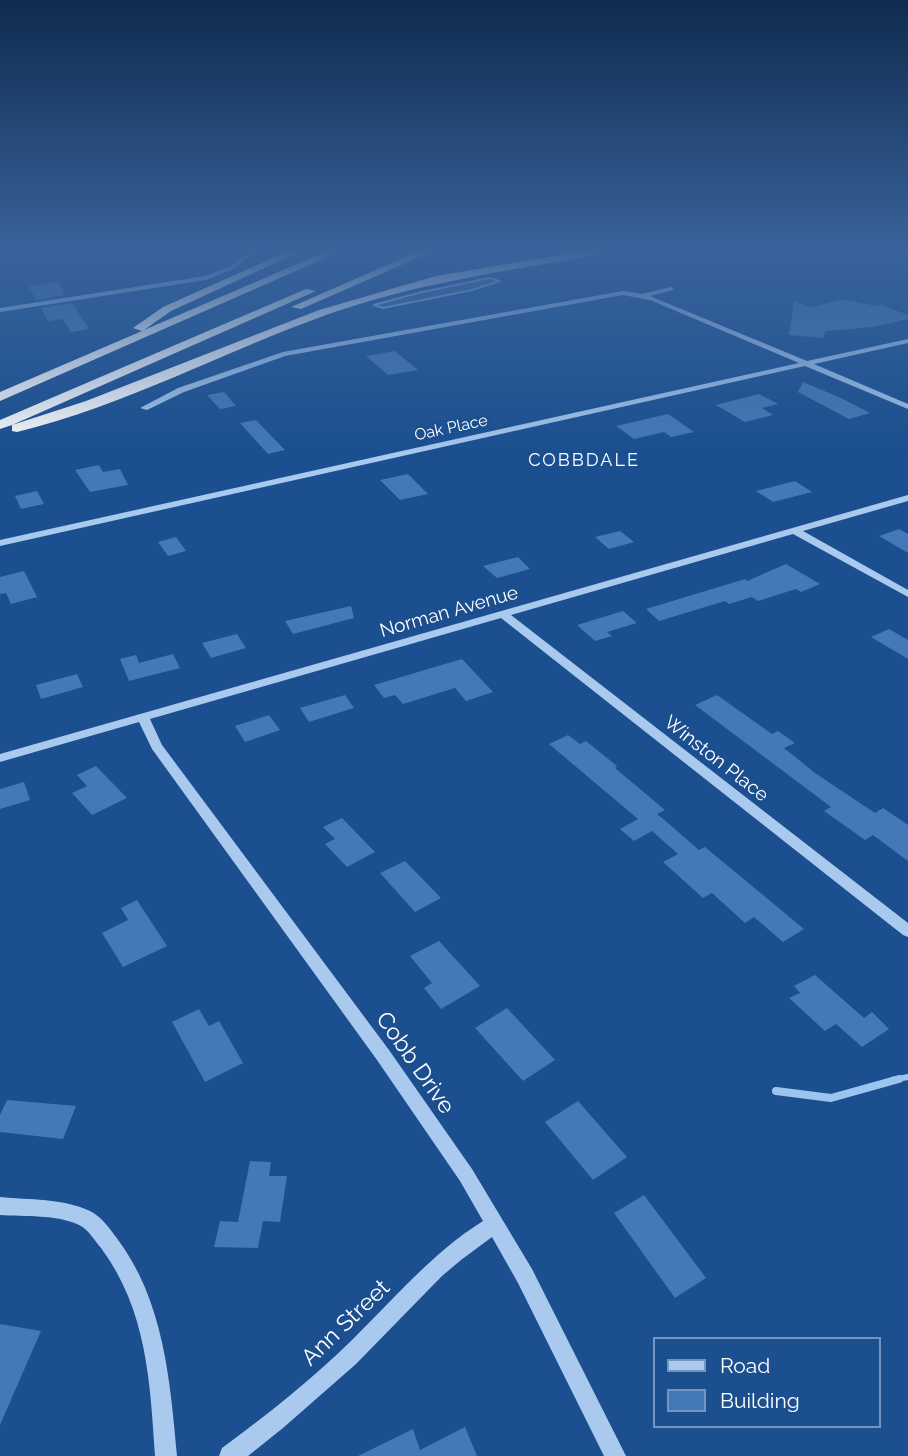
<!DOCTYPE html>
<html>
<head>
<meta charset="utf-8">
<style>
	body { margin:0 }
	#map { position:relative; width:908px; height:1456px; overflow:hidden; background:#1b4f8f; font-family:Raleway,sans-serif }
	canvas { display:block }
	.legend { position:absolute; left:653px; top:1337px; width:228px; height:91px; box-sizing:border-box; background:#1b4f8f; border:2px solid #7695bc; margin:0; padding:9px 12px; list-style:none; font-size:21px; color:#fff }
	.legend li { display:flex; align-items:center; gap:14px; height:35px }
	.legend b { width:35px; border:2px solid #7695bc }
</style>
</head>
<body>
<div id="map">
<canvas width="908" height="1456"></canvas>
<ul class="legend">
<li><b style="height:9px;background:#a9c9ee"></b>Road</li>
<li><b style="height:19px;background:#4478b7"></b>Building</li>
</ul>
</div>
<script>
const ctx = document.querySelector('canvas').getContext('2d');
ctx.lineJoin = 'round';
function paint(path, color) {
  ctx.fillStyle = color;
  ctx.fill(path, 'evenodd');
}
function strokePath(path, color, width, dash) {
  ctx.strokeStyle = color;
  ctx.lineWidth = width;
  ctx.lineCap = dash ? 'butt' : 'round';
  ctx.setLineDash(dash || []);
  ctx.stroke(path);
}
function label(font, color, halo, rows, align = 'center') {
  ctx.font = font + ' Raleway,sans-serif';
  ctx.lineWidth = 5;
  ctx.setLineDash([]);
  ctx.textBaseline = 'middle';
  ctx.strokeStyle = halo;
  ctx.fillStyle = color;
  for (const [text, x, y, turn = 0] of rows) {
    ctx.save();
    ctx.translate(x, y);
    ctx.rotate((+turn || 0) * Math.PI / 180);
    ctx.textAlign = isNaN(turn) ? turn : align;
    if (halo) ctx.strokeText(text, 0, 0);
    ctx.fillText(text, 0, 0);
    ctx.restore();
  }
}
const water = new Path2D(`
	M489 278 500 281 472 290 383 308 374 305 418 293Z`);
const streamFar1 = new Path2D(`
	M892 1080 908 1077`);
const stream = new Path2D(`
	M776 1091 831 1098 899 1079`);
const building = new Path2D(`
	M58 282 66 295 36 300 29 286Z
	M844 299 875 306 882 305 908 315V319L873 327 825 331 824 338 789 335 794 301 811 307Z
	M72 303 89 329 71 332 62 319 48 321 41 308Z
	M395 351 418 370 388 375 366 356Z
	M803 382 841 398 870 413 849 419 798 392Z
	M224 392 236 406 220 409 207 395Z
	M759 394 778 404 762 408 773 415 745 422 716 405Z
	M668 414 694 432 671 437 664 432 634 439 616 426Z
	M256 420 285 450 268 454 240 423Z
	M99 465 103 472 120 469 128 485 90 492 75 470Z
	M408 474 428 494 400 500 380 480Z
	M795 481 812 492 773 502 756 491Z
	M37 491 44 504 21 509 15 496Z
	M899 529 908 534V553L879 536Z
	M620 531 634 542 609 549 595 537Z
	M176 537 186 551 168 556 158 542Z
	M518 557 530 569 497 578 483 566Z
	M786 564 820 584 801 592 796 589 758 601 752 597 729 604 725 601 659 621 646 609 745 579 747 581Z
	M24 571 37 597 11 604 6 593 0 594V577Z
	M351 606 354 618 293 634 285 621Z
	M623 611 637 623 607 632 612 636 595 641 577 625Z
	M889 629 908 640V659L871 637Z
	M237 634 246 648 211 658 202 643Z
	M173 654 180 668 129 681 120 659 136 655 139 663Z
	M462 659 493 692 466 701 455 688 403 704 395 695 384 698 374 685Z
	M77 674 83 687 41 699 36 685Z
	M345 695 354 708 309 722 300 708Z
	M717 695 772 734 778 731 795 743 784 748 815 773 875 813 883 808 908 825V861L873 835 865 840 824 811 831 807 695 705Z
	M269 715 280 730 245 742 235 726Z
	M568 735 580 744 586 741 617 766 615 768 665 810 657 814 668 823 699 850 705 847 804 929 783 942 754 917 745 923 712 893 703 898 663 862 678 854 652 831 634 841 620 829 638 819 549 744Z
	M96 766 127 798 92 815 72 793 87 786 77 775Z
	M24 782 30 800 0 809V789Z
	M342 818 375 852 347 867 325 844 335 839 323 827Z
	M405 861 441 898 415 912 380 873Z
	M137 900 167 946 123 967 102 933 128 920 121 908Z
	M439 941 480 986 441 1009 424 988 432 983 410 956Z
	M815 975 864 1018 872 1012 889 1029 862 1047 836 1024 825 1031 789 998 800 993 794 986Z
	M507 1008 555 1060 523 1081 475 1028Z
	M199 1009 209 1026 219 1021 243 1063 205 1082 172 1022Z
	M7 1100 76 1106 63 1139 0 1132V1115Z
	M578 1101 627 1157 593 1180 545 1122Z
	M250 1161 271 1162 269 1176H287L280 1222 263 1221 258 1248 214 1247 220 1221 238 1222Z
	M644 1195 706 1278 675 1298 614 1213Z
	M0 1324 41 1331 0 1425Z
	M465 1427 477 1456H358L413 1429 420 1450Z`);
const minor = new Path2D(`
	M248 252H255L235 268 206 280 0 312V308L205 276 231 266Z
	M671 287 673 288V290L650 296 807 361 908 339V343L814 364 908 404V409L805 366 0 546V540L799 363 650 300 623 295 285 356 184 392 147 410 140 408 178 388 283 352 623 291 642 294Z
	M908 495V501L803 531 908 590V597L793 534 511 615 908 923V937L903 935 501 618 150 719 162 745 389 1050 472 1169 532 1269 626 1456H604L518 1283 492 1237 461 1260 442 1276 356 1364 283 1428 248 1456H219L222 1448C267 1415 311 1380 351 1341 394 1299 432 1253 483 1221L460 1181 377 1060 152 749 139 722 0 762V754Z
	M0 1197C30 1200 62 1198 90 1211 102 1217 108 1227 116 1237 164 1300 170 1380 177 1456H155C150 1382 147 1310 101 1248 94 1240 89 1230 79 1225 56 1214 25 1217 0 1215Z`);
const highway = new Path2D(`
	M286 252H299L171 311 144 330 325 252H339L0 401V392L142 331 133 328 163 307Z
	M417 252H431L301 309 291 307Z
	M578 252H601L596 255C505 271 413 284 326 315 223 352 124 406 17 432L12 431V425L0 429V420L306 289 316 291 12 425 86 401 319 310 436 276Z`);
const farStreetnames = [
	["Oak Place",451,428,-12]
];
const farNeighbourhoodnames = [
	["COBBDALE",584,461]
];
const streetNames = [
	["Norman Avenue",449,612,-16],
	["Winston Place",716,759,38]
];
const nearStreetnames = [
	["Cobb Drive",415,1063,55],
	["Ann Street",346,1323,-44]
];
paint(water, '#3c6290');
strokePath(water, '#9cc4f0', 2);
strokePath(streamFar1, '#9cc4f0', 6);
strokePath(stream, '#9cc4f0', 8);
paint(building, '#4478b7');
paint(minor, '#a9c9ee');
paint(highway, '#fff');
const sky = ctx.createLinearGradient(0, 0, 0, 456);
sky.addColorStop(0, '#0f2b4f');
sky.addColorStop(0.55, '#39639b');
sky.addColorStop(1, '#39639b00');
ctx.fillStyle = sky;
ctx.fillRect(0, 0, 908, 456);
label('16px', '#fff', '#1b4f8f', farStreetnames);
ctx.letterSpacing = '2px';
label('18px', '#fff', '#1b4f8f', farNeighbourhoodnames);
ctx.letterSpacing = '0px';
label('19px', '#fff', '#1b4f8f', streetNames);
label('23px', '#fff', '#1b4f8f', nearStreetnames);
</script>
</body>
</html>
